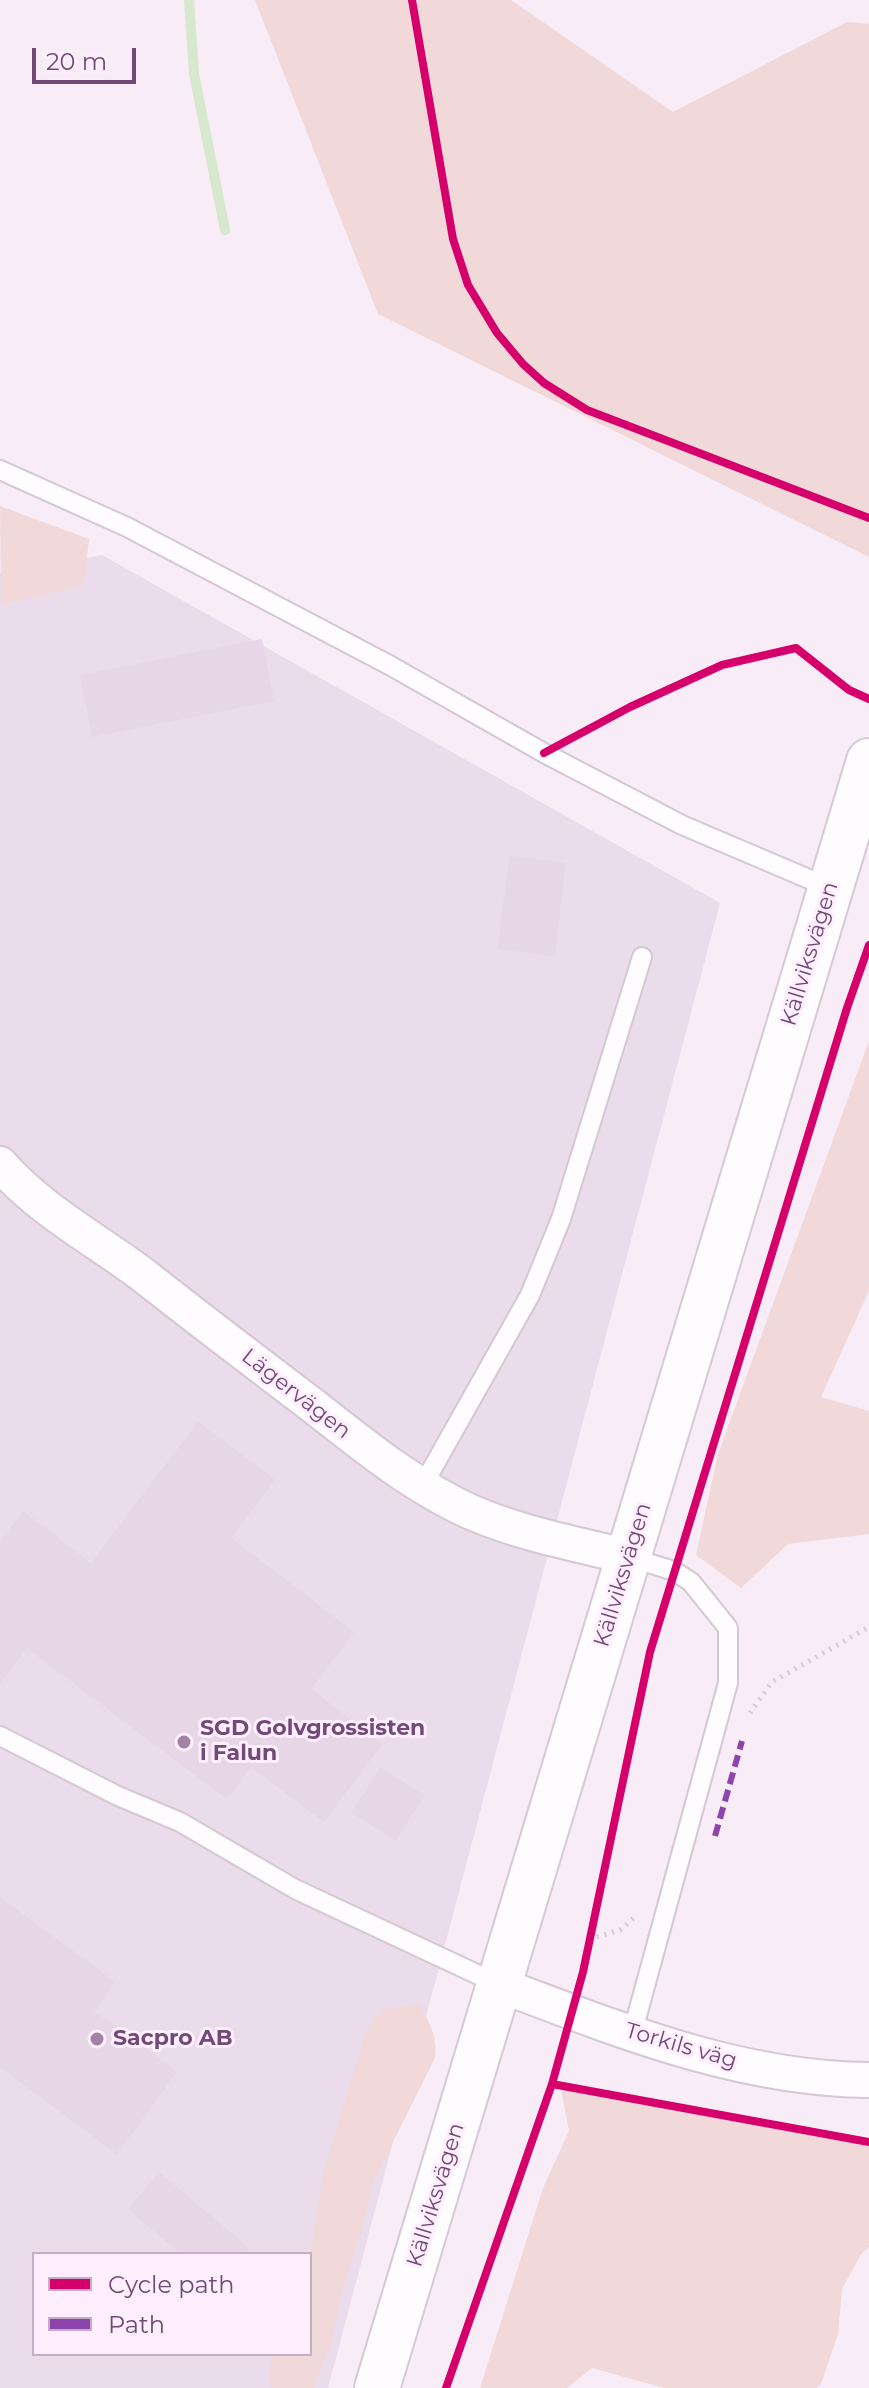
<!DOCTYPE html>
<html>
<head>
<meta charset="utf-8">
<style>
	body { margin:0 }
	#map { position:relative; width:869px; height:2388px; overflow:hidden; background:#f8ecf6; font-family:Montserrat,sans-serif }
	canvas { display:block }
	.legend { position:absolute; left:32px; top:2252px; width:280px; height:104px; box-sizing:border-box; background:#ffeefd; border:2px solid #c7acc8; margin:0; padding:10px 14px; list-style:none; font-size:24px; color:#724a78 }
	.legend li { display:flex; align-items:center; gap:16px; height:40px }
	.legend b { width:40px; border:2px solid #c7acc8 }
	.scale { position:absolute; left:32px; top:48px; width:104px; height:36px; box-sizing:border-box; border:4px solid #724a78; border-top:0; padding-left:10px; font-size:24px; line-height:28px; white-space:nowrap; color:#724a78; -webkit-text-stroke:6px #ffeefd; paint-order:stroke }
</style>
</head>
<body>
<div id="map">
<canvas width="869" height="2388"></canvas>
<ul class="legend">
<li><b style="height:10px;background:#d6006c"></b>Cycle path</li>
<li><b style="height:10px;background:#8e44ad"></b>Path</li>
</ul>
<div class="scale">20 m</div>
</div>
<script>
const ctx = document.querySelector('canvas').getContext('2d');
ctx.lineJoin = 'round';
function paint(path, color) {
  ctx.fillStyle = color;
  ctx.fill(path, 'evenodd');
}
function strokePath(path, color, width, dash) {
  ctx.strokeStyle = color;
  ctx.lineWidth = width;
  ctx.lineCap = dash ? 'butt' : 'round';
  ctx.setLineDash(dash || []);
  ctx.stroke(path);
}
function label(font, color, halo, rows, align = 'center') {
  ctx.font = font + ' Montserrat,sans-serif';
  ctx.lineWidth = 6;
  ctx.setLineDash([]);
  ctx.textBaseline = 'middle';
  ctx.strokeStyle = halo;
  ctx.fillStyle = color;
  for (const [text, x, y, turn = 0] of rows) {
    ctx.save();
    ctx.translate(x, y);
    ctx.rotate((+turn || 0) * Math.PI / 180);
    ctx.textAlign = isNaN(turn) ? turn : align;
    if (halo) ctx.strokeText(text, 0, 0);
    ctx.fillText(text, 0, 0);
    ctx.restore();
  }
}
const industrial = new Path2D(`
	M102 555 720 903 328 2388H0V574ZM34 2254H310V2354H34Z`);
const green = new Path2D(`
	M255 0H511L673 112 847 22 869 24V557L378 314Z
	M0 506 89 539 84 585 1 605Z
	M869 1041V1291L821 1397 869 1411V1534L788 1544 741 1588 696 1555 718 1454Z
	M418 2004C429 2021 438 2036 435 2058L373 2182 366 2215 345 2281 331 2343 313 2388H271L269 2367 275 2354H310V2256L323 2173 366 2031 380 2010Z
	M560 2084 869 2139V2247L862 2253 842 2289 838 2334 821 2384 816 2388H664L592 2368 567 2388H480L543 2188 569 2131Z`);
const stream = new Path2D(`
	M189 0 194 74 225 230`);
const building = new Path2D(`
	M262 639 274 701 92 737 80 675Z
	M509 856 566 863 555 956 498 949Z
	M198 1422 275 1480 231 1538 354 1632 311 1689 382 1744 324 1822 251 1767 227 1799 27 1648 0 1684V1542L23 1511 91 1563Z
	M380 1767 424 1795 396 1841 352 1813Z
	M0 1897 115 1982 94 2011 177 2072 117 2154 0 2067Z
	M159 2172 249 2248 244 2254H181L128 2209Z`);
const path = new Path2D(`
	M750 1713 772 1682 869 1627
	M589 1939 620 1930 636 1916`);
const lane = new Path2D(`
	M0 470 127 527 391 666 544 753 682 825 830 888
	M423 1485 530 1295 561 1219 642 957
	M629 1557 674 1571 691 1582 728 1628V1683L632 2034
	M0 1736 118 1796 180 1822 295 1889 500 1985`);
const street = new Path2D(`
	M0 1164C40 1210 95 1239 143 1275 200 1320 258 1364 316 1408 364 1446 415 1487 471 1512 521 1534 577 1544 629 1557
	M500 1985C619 2030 740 2079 869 2080`);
const secondary = new Path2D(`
	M377 2388 869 761`);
const quiet = new Path2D(`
	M715 1836 742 1741`);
const cycleway = new Path2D(`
	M412 0 453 239 468 285 497 333 523 364 544 383 587 410 869 518
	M544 753 630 707 722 665 796 648 849 690 869 699
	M552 2084 869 2142
	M446 2388 552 2084 583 1972 650 1652 847 1008 869 945`);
const markers = [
	[184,1742,8,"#a183a4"],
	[97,2039,8,"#a183a4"]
];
const streetNames = [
	["Källviksvägen",810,954,-73],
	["Lägervägen",296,1394,38],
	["Källviksvägen",623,1575,-73],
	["Torkils väg",681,2046,16],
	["Källviksvägen",436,2195,-73]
];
const poiNames = [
	["SGD Golvgrossisten",200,1729],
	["i Falun",200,1754],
	["Sacpro AB",113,2039]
];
paint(industrial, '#eadcea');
paint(green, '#f1d9da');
strokePath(stream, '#d7e9cc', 10);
paint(building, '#e6d6e6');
strokePath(lane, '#d5c7d4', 22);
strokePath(street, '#d5c7d4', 38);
strokePath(secondary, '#d7c9d7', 48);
strokePath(path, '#d7cbda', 5, [2, 6]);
strokePath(lane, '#fefcfe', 18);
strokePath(street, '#fefcfe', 34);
strokePath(secondary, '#fefcfe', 44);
strokePath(quiet, '#8e44ad', 6, [12, 6]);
strokePath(cycleway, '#d6006c', 8);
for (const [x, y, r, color] of markers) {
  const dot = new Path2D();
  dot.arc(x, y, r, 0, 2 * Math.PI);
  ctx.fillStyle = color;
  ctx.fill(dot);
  strokePath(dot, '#ffeefd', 3);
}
label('22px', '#724a78', '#ffeefd', streetNames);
label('bold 22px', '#724a78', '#ffeefd', poiNames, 'left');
</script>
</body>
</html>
